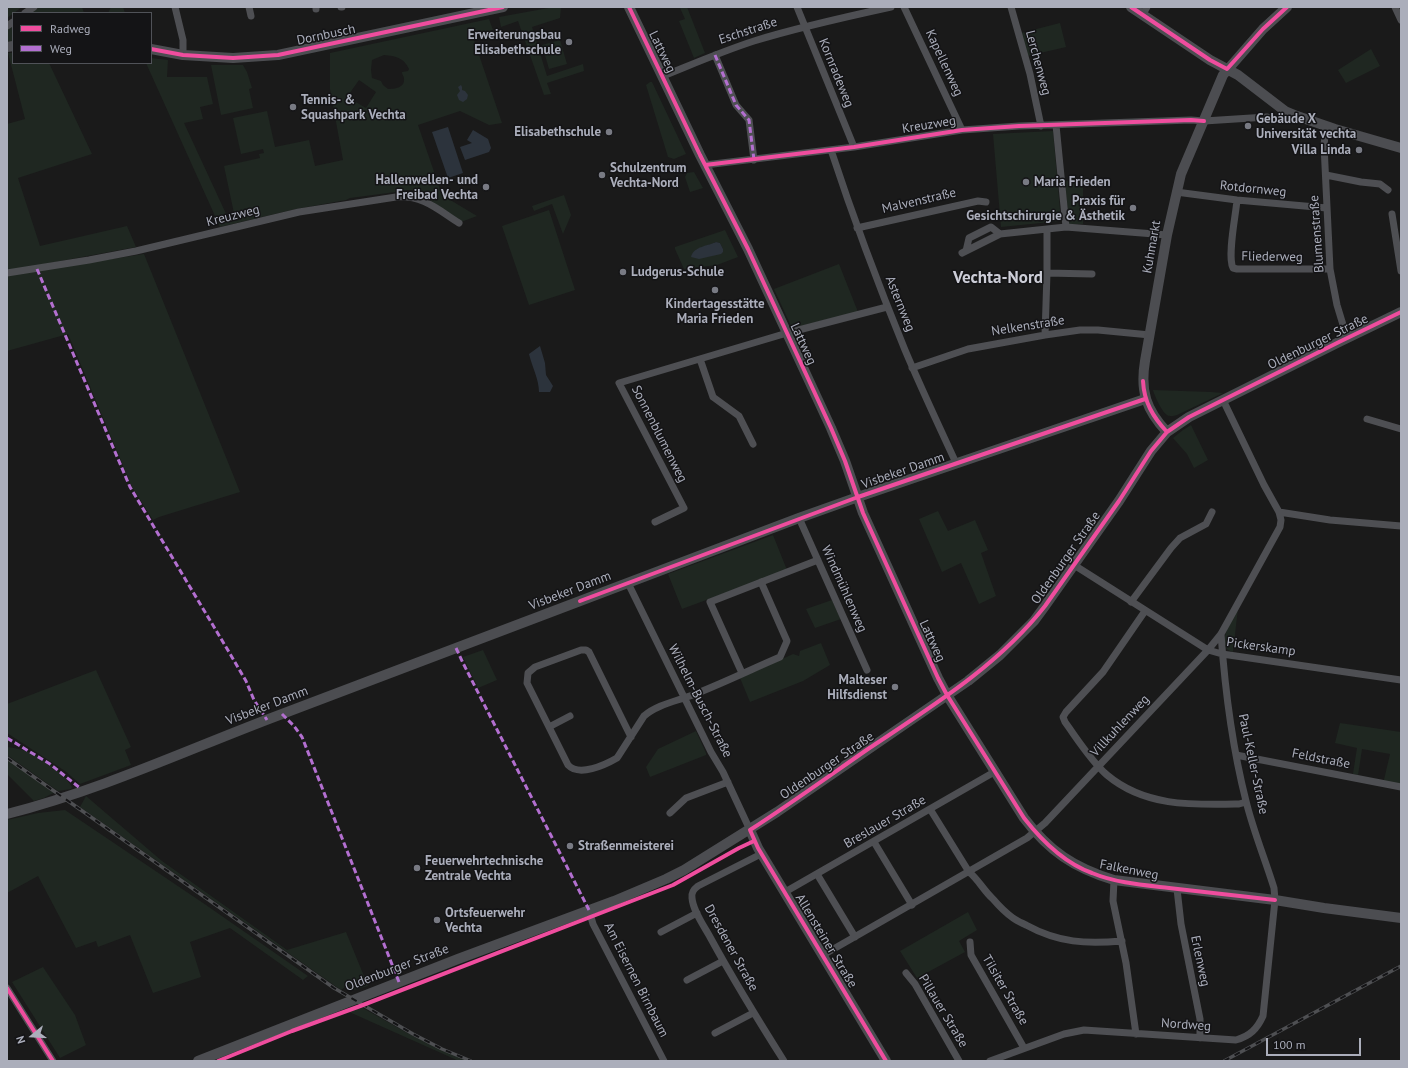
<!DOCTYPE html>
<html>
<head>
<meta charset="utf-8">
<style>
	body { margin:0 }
	#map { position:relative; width:1408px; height:1068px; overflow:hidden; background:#1a1a1a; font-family:"PT Sans",sans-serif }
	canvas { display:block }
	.frame { position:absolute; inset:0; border:8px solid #abaebb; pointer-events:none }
	.legend { position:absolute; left:12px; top:12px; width:140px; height:52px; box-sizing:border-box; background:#141416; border:1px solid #505258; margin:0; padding:5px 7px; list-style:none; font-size:12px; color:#abaebb }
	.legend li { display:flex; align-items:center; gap:8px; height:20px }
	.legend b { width:20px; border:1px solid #505258 }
	.north { position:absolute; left:12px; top:1016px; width:40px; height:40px; -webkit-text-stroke:3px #141416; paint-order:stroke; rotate:252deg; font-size:11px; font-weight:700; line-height:16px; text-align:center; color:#abaebb }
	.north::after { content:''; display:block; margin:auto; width:14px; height:18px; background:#abaebb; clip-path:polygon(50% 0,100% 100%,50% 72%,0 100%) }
	.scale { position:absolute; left:1266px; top:1038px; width:95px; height:18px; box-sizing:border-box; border:2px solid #abaebb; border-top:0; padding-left:5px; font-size:12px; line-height:14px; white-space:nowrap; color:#abaebb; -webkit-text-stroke:3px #141416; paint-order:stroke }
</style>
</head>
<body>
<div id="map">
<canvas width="1408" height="1068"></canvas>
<div class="frame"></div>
<ul class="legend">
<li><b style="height:5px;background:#ef4d9e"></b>Radweg</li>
<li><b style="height:5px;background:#b36fd0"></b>Weg</li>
</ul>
<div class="north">N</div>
<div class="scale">100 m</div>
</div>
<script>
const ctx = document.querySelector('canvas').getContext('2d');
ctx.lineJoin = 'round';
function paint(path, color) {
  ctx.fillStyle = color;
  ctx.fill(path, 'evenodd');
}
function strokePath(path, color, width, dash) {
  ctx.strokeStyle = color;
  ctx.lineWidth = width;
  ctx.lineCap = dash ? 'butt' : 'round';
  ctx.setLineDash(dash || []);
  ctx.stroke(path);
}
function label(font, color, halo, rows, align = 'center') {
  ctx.font = font + ' "PT Sans",sans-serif';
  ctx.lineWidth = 3;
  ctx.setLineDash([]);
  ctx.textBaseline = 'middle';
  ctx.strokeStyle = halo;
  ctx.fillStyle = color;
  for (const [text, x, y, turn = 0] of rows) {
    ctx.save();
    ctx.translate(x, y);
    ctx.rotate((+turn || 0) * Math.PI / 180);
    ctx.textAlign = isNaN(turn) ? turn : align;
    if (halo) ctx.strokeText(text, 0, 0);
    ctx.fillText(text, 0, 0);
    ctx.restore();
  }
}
const green = new Path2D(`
	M7 7H22L7 18Z
	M39 7H82L84 13H30Z
	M111 7H123L125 13H108Z
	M554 7H561L560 18 532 27 547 76 583 64 584 71 547 83 551 94 544 95 518 21 501 27 499 17Z
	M682 7H687L705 53 694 58 679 21 685 19 680 8Z
	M489 19 493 30 473 37 502 123 489 125 460 111 418 125 442 195 477 216 461 222 420 193 411 190 350 198 346 200 296 209 220 227 146 63H151V58L168 60 167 77H207L213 104 200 107 203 119 184 123 228 218H235L224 166 260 158 259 154 264 153 263 149 241 154 233 118 267 111 275 147 309 140 315 166 343 160 330 89V53ZM384 55C396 56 404 58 409 69L408 71 402 72C402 75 404 76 404 79 405 88 394 89 388 89L383 85 381 81 372 78 371 70 372 60ZM359 80 376 92 366 108 347 97Z
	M1060 23 1066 47 1027 56 1021 33Z
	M13 25V41L7 42V29Z
	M560 40 567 64 549 69 542 45Z
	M1371 49 1380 66 1346 83 1338 70Z
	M8 53H13V63H49L92 154 18 178 40 246 127 226 136 247 39 265 41 270 144 254 240 492 159 517 153 520 132 487 68 334 7 351V124L25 119Z
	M211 65H243L247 72 252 88 249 89 253 108 221 115Z
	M650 82H652L686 154 674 159 668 157 646 85Z
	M1053 131 1061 221 1001 227 993 134Z
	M694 172 703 188 690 192 685 177 687 173Z
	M1083 179V224H1069L1065 181Z
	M564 195 571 215 563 234 552 204 534 211 532 206Z
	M549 210 575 290 529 305 502 226Z
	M725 230 738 257 717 265 684 269 675 249V247ZM716 242 720 243 723 249V252L707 257 696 250C703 246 710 245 716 242Z
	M839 264 858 312 792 328 774 289Z
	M1153 390 1211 392 1223 393 1177 415C1174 416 1170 417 1167 415 1162 412 1155 397 1153 390Z
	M1191 425 1208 460 1194 468 1187 454 1173 438 1183 430Z
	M938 511 948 531 975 520 988 550 981 553 996 596 979 604 961 563 942 572 919 519Z
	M773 535 787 570 682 609 668 574Z
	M832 600 841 619 815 628 806 609Z
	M1238 608 1233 652C1213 647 1233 619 1238 608Z
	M821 643 830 665 803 681 750 702 740 678 793 654 799 656 800 651Z
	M483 650 497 680 478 688 463 657Z
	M96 670 131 747 125 750 131 765 80 784 65 771 7 733V704Z
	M1340 723 1401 732V787L1383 784 1390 754 1362 749 1358 775 1353 774 1357 748 1335 743Z
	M696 731 706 753V755L650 777 646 767 658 749Z
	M7 747C14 748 22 749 28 752 43 758 64 773 72 787L71 789 58 791 7 755Z
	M7 758 55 792 44 798 34 801 7 774Z
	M86 796 162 861 287 950 346 932 368 986 354 990 348 985 341 990 80 807Z
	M65 810 206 905 308 976 303 980 230 928 190 942 201 977 153 993 130 935 98 947 96 941 76 948 38 876 7 893V820L38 813Z
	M968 912 977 930 959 941 965 952 917 978 900 951Z
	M43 967 75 1015 86 1045 60 1058 12 982Z
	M361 1007 411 1035 468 1061H459L347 1011Z`);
const water = new Path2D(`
	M461 85 462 87V90L465 91 468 95 467 99 463 102 459 100 457 95 460 91 458 87Z
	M448 127 463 173 448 178 432 132Z
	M473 130 488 139 491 148 489 152 465 160 460 147 472 143 467 140Z
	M716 242 720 243 723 249V252L721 254 699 259 691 257C694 246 708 246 716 242Z
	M540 346 545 363 546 375 553 386 550 392H539C539 379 532 367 529 354Z`);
const street = new Path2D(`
	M175 7 183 40V55
	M249 7 251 16
	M316 7V9
	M341 7H342
	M797 7 854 147
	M904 7 962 130
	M1011 7 1030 74 1041 126
	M1395 7 1401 20
	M25 13 34 7
	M1143 14 1147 7
	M7 26 13 22
	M715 55 736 105 749 120 754 160
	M663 76C693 64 723 51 754 41 799 27 845 17 891 7
	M1056 125 1066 227
	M1326 127 1324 145 1330 269 1337 305 1347 338
	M831 150C853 217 878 284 905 350 921 388 939 426 956 463
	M705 165 854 147 962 130 1019 126 1191 120 1204 121 1267 117
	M1326 175 1361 182 1380 184 1388 190
	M1176 192 1237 200 1327 208
	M1237 200C1236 214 1227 256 1233 268L1237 269H1330
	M1392 214 1401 271
	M857 228 978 201 986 202
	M966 251 969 238 991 227 1000 234
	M962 253 1000 234 1066 227 1167 235
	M7 273 89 260 136 251 299 212 396 197C423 195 437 209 459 223
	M1047 273 1092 274
	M1045 335 1047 273V229
	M700 359 713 397 739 416 753 444
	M912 368 968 349 1045 335 1080 330H1098L1150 335
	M1367 419 1401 429
	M1279 512 1330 520 1401 526
	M799 518 867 670
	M655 522 684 508 619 383 787 333 887 307
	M1074 565 1208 650 1222 654 1401 680
	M628 583 711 752 723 772 750 830
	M1131 602 1171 548 1180 538 1206 524 1212 512
	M1145 611 1103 672 1066 712 1063 717 1065 722C1078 740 1091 761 1107 775 1145 807 1193 805 1239 804L1246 802
	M742 673 710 602 818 560
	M549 727 570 716
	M631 737 589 652 586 650H581L535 667 528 673 527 683 568 765C579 777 605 765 617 758L619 755 644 716C658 704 678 701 695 694 723 683 752 669 780 657L787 641 761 582
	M1236 755 1401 787
	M930 809 969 872C978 879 984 891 993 899 999 906 1006 913 1013 918 1017 921 1022 923 1026 925 1059 943 1086 944 1122 941
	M670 813 686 798 728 782
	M874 842 912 905
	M761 854 698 886C694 889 691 892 692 898 693 911 704 926 710 937 733 979 758 1020 784 1061
	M817 874 855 937
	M1114 880 1113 901 1126 963 1136 1034
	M1177 889 1181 924 1200 1019V1038
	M785 892 996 771
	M589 910 593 924 664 1061
	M661 932 697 913
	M970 942 971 955 1024 1048
	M823 955 1027 838 1045 823 1208 650 1221 634 1280 527 1281 520 1279 512 1264 485 1223 400
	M906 973 915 984 959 1061
	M687 980 723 961
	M7 988 53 1061
	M715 1033 753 1013
	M990 1061 1064 1034 1084 1030 1236 1040C1250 1036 1257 1029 1263 1016L1275 900 1274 888C1265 859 1253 830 1246 801 1232 746 1225 690 1221 634`);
const secondary = new Path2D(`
	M629 7 700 155 748 249 831 428 845 461 863 513 938 678 947 695 1024 818C1049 851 1074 868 1114 880L1275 900 1324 908 1401 918
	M1131 7 1210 60 1238 75 1285 111 1297 116 1335 129 1401 148
	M7 47 13 46
	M151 49 183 55 233 58 278 55 503 7
	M1167 432C1146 410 1140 391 1145 361L1167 235 1181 174 1223 75 1263 29 1287 7
	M7 814C102 790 191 748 282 714 455 650 627 584 799 518L858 497 1145 399
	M750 830 758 848 886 1061
	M198 1061 458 959 614 901 666 879 684 870 777 812 968 681 1000 655 1034 621 1045 606 1119 501 1151 451 1167 432 1189 417 1339 342 1401 312`);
const rail = new Path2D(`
	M7 758 334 988 413 1034 442 1049 471 1061
	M1224 1061 1401 966`);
const quiet = new Path2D(`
	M715 55 736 105 749 120 754 160
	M37 269 130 487 229 652 246 681 254 700 267 720
	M456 648 463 663 589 910
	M282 714 294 726 302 737 399 982
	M7 738 50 764 80 788`);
const cycleway = new Path2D(`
	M629 7 700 155 748 249 831 428 845 461 863 513 938 678 947 695 1024 818C1042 841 1064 863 1092 873 1116 883 1143 885 1169 888 1204 892 1240 896 1275 900
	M1131 7 1210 60 1227 69 1263 29 1287 7
	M151 49 183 55 233 58 278 55 503 7
	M705 165 854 147 962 130 1019 126 1191 120 1204 121
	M1143 381C1144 402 1153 417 1167 432
	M580 601 858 497 1145 399
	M7 988 53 1061
	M218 1061 292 1031 363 1005 673 885 739 848 754 841
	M886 1061 758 848 750 830C790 804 829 776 868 749 931 707 998 666 1045 606L1119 501 1151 451 1167 432 1189 417 1339 342 1401 312`);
const markers = [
	[569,42,4,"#787a83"],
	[293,107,4,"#787a83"],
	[1248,126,4,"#787a83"],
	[609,132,4,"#787a83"],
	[1359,150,4,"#787a83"],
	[602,175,4,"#787a83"],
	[1026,182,4,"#787a83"],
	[486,187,4,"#787a83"],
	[1133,208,4,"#787a83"],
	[623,272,4,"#787a83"],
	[715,290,4,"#787a83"],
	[895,687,4,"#787a83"],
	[570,846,4,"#787a83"],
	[417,868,4,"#787a83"],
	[437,920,4,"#787a83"]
];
const streetNames = [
	["Eschstraße",748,31,-18],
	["Dornbusch",326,35,-12],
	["Lattweg",662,52,64],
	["Kapellenweg",944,63,65],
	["Lerchenweg",1038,63,75],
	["Kornradeweg",836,73,68],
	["Kreuzweg",929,125,-9],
	["Rotdornweg",1253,189,6],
	["Malvenstraße",919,201,-13],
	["Kreuzweg",233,216,-14],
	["Blumenstraße",1317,234,-94],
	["Kuhmarkt",1152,247,-80],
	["Fliederweg",1272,257,1],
	["Asternweg",900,304,68],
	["Nelkenstraße",1028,326,-9],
	["Oldenburger Straße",1318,342,-26],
	["Lattweg",803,344,65],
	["Sonnenblumenweg",659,434,63],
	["Visbeker Damm",903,471,-19],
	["Oldenburger Straße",1066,558,-55],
	["Windmühlenweg",844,589,66],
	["Visbeker Damm",570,591,-21],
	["Lattweg",932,641,65],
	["Pickerskamp",1261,647,8],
	["Wilhelm-Busch-Straße",700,701,63],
	["Visbeker Damm",267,706,-21],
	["Villkuhlenweg",1120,726,-47],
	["Feldstraße",1321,759,11],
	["Paul-Keller-Straße",1253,764,78],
	["Oldenburger Straße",827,766,-34],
	["Breslauer Straße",885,822,-30],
	["Falkenweg",1129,870,11],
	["Allensteiner Straße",826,941,59],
	["Dresdener Straße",731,948,61],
	["Erlenweg",1200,961,78],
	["Oldenburger Straße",397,968,-21],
	["Am Eisernen Birnbaum",636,980,63],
	["Tilsiter Straße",1005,990,60],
	["Pillauer Straße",943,1011,59],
	["Nordweg",1186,1025,4]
];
const poiNames = [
	["Erweiterungsbau",561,35,"right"],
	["Elisabethschule",561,50,"right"],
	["Tennis- &",301,100],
	["Squashpark Vechta",301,115],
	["Gebäude X",1256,119],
	["Universität vechta",1256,134],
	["Elisabethschule",601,132,"right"],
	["Villa Linda",1351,150,"right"],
	["Schulzentrum",610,168],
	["Vechta-Nord",610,183],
	["Hallenwellen- und",478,180,"right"],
	["Freibad Vechta",478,195,"right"],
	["Maria Frieden",1034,182],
	["Praxis für",1125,201,"right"],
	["Gesichtschirurgie & Ästhetik",1125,216,"right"],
	["Ludgerus-Schule",631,272],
	["Kindertagesstätte",715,304,"center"],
	["Maria Frieden",715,319,"center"],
	["Malteser",887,680,"right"],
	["Hilfsdienst",887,695,"right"],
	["Straßenmeisterei",578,846],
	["Feuerwehrtechnische",425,861],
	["Zentrale Vechta",425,876],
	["Ortsfeuerwehr",445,913],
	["Vechta",445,928]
];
const districtNames = [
	["Vechta-Nord",998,278]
];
paint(green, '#1f2721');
paint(water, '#2c333c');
strokePath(street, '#4e4f53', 7);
strokePath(secondary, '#4c4d51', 10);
strokePath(rail, '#4e4f52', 3.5);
strokePath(rail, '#141416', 2, [6]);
strokePath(quiet, '#b36fd0', 3, [6, 3]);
strokePath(cycleway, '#ef4d9e', 4);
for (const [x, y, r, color] of markers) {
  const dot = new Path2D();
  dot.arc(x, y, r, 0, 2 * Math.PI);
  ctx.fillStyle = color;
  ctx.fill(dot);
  strokePath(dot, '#141416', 1.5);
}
label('13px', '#abaebb', '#141416', streetNames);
label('bold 13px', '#abaebb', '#141416', poiNames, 'left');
label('bold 17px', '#cccdd7', '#141416', districtNames);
</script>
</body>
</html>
